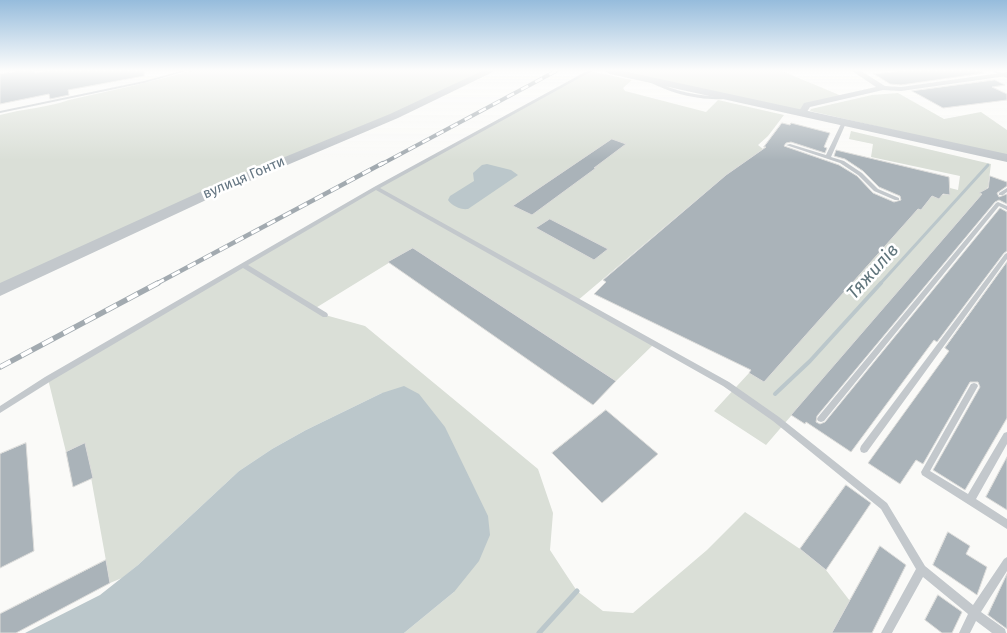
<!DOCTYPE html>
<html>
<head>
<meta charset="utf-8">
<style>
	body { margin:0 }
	canvas { display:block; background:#fafaf8 }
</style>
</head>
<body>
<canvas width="1007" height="633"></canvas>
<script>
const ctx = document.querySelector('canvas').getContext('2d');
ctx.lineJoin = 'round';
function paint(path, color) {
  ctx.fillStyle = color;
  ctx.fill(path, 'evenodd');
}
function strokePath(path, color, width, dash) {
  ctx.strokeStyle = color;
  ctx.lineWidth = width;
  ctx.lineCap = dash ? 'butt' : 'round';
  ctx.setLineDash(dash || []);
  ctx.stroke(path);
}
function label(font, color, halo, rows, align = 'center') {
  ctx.font = font + ' "Fira Sans",sans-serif';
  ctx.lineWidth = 5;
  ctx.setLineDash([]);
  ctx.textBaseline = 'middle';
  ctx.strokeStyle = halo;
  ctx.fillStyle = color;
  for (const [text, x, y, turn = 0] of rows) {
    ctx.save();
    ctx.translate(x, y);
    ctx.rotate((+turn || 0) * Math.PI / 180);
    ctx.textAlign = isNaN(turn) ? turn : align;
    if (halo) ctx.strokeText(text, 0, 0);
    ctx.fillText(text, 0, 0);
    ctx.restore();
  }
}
const green = new Path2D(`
	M191 71H490L394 116 0 290V115C23 109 49 107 69 100L136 85Z
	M589 71 632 80 623 88 625 91 706 112 718 100 784 115 768 136 758 145 763 149 726 175 577 301 654 344 616 381 413 248 314 309 325 315 365 326 538 469 553 513 550 550 565 573 577 591 603 611 633 613 707 550 745 512 800 549 826 570 850 601 832 633H404L454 592 382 393 306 430 272 449 239 471 138 565 122 578 110 583 85 444 66 452 48 379 369 192Z
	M611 71H782L844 97 807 105 802 113Z
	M898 93 944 119 981 112 1007 130V156L810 111 811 109 872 95Z
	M851 131 991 164 988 187 766 445 714 411 749 373 918 209 921 210 932 196 939 198 941 195H950V188L958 190 960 176 871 157 873 144 849 139Z`);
const water = new Path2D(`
	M487 164 511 170 518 175 468 209C461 210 452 206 448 200L450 196 474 181 473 173 482 165Z
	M404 386 419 394 445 427 488 516 490 535 479 561 454 592 404 633H25L100 595 138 565 239 471 272 449 306 430 382 393Z`);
const streamFar2 = new Path2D(`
	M880 284 988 165`);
const streamFar1 = new Path2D(`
	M775 394 810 361 881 283`);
const stream = new Path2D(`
	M539 633 577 591`);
const building = new Path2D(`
	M19 71H35V73L48 71H144V76L68 90 69 95 50 99 49 94 0 104V74Z
	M902 71H979L984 73 901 85 890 84 874 74Z
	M995 80 1005 85 992 87 1007 94V100L943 108 912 91Z
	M782 123 790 125 791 123 830 133 824 147 827 148 825 153 791 142 786 143 784 146 839 165 857 176 873 193 894 202 901 200 900 196 879 187 863 171 845 159 834 156 836 150 949 177 950 195 943 194 939 199 932 196 921 210 918 209 764 382 749 373 751 370 594 294 606 282 603 280 726 175 766 147H764Z
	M612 139 626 144 594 168H596L532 215 513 206Z
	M990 176 1007 182V186L997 193 999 197 1007 194V204L999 200 995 202 817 416 816 422 820 424 825 422 1000 208 1007 212V251L1004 253 937 342 934 340 851 452 806 422 805 424 791 415 982 194 979 193 988 188Z
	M550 219 608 249 594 260 536 228Z
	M413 248 616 381 593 405 388 262Z
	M1007 262V418L965 490 933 470 980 387 978 382H970L923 464 916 460 900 484 868 463 949 351 945 348Z
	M606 410 658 454 602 503 552 453Z
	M26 443 34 551 0 568V454Z
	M85 443 93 478 73 487 66 452Z
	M1007 457V510L986 497Z
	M846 485 871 503 826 570 800 549Z
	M948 532 970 546 966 554 987 567 977 595 933 565Z
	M880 546 906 565 872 633H832Z
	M106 560 110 583 16 633H0V614Z
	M1007 574V629L988 615Z
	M938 595 962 612 952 633H942L925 620Z`);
const service = new Path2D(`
	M181 71H187L144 83 0 113V111L144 81Z
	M587 71H592L380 188 729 382 779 417 887 503 925 566 973 605 1004 559 1007 557V571L981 612 1005 629 1006 633H992L976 621 970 633H959L968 614 923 577 892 633H881L916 569 881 509 773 421 723 386 376 190 248 265 327 313 328 315 327 317H323L243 268 51 381 0 413V406L45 377 374 187Z
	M992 71H997L1007 75V78Z
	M648 79H650C676 92 697 96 725 97L727 98C723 100 717 99 712 99 689 98 668 92 648 81Z
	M842 122 846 123 831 157 844 161 862 173 878 189 899 198V200H895L874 191 858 175 840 163 786 145 790 144 826 155Z
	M1007 188V192L1003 195H999V193Z
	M998 202 1007 206V210L999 206 824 421 821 422 818 421 817 419 818 417 996 203Z
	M1007 253V259L867 452 864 453 861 452 860 449 861 446 1005 254Z
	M974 383 977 384 978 386 930 471 968 494 1004 433 1007 432V444L976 499 1007 519V529L922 475 921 472 971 384Z`);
const minor = new Path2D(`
	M852 71H861L885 86 901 87 1007 72V76L901 91 883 90 810 107 805 115H799L798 113 804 103 876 87Z`);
const tertiary = new Path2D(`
	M482 71H495L398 118 219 194 0 296V283L209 188 390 114Z
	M605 71H623L1007 154V162L610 74Z`);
const railFar2 = new Path2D(`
	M380 165 556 71`);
const railFar1 = new Path2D(`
	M156 284 383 163`);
const rail = new Path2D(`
	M0 367 158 283`);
const farStreetnames = [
	["вулиця Гонти",244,178,-23]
];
const waterNames = [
	["Тяжилів",873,272,-48]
];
paint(green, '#dadfd7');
paint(water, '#bbc7cb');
strokePath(streamFar2, '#bbc7cb', 3);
strokePath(streamFar1, '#bbc7cb', 4);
strokePath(stream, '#bbc7cb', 5);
paint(building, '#aab3b9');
strokePath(building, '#dcdcda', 1);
paint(service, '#c3c8cc');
paint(minor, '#c3c8cc');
paint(tertiary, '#c3c8cc');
strokePath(railFar2, '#a2aab0', 4);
strokePath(railFar1, '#a2aab0', 4.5);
strokePath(rail, '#a2aab0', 5.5);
strokePath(railFar2, '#fff', 2.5, [8]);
strokePath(railFar1, '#fff', 3, [9]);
strokePath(rail, '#fff', 4, [12]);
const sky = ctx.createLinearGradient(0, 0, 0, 160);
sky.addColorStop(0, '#96bcdc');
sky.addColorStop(0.44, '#fdfdfc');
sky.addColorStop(1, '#fdfdfc00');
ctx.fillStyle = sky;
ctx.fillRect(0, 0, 1007, 160);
label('14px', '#657683', '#fff', farStreetnames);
label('italic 18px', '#60757c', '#fff', waterNames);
</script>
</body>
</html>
